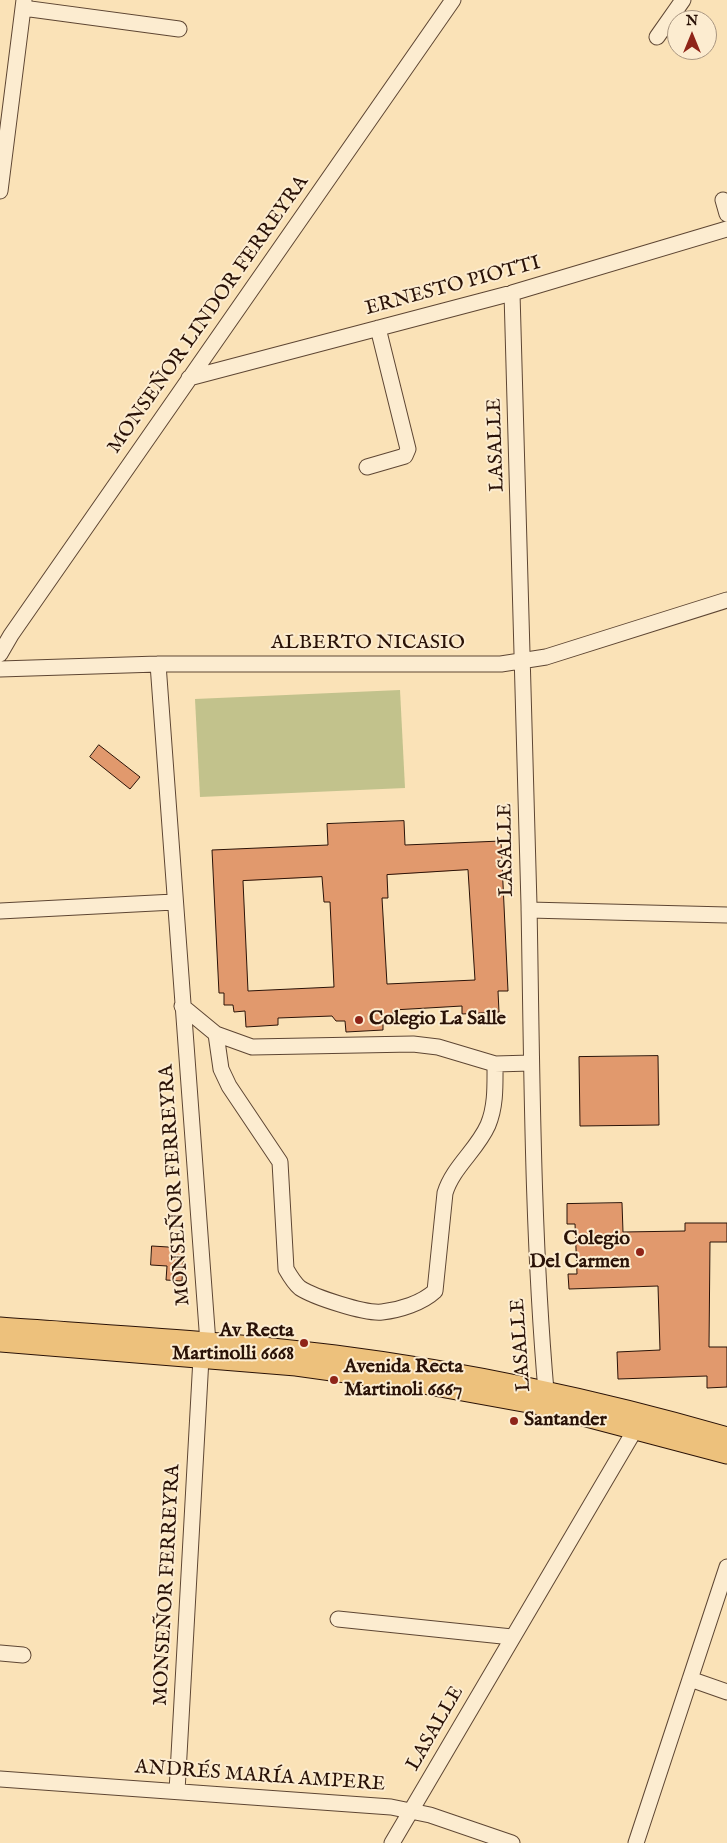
<!DOCTYPE html>
<html>
<head>
<meta charset="utf-8">
<style>
	body { margin:0 }
	#map { position:relative; width:727px; height:1843px; overflow:hidden; background:#fae2b7; font-family:"IM FELL English",serif }
	canvas { display:block }
	.north { position:absolute; left:667px; top:10px; width:50px; height:50px; box-sizing:border-box; background:#fcecd0; border:1px solid #a89580; border-radius:50%; rotate:0deg; font-size:14px; font-weight:700; line-height:20px; text-align:center; color:#2a1207 }
	.north::after { content:''; display:block; margin:auto; width:18px; height:22px; background:#8f2418; clip-path:polygon(50% 0,100% 100%,50% 72%,0 100%) }
</style>
</head>
<body>
<div id="map">
<canvas width="727" height="1843"></canvas>
<div class="north">N</div>
</div>
<script>
const ctx = document.querySelector('canvas').getContext('2d');
ctx.lineJoin = 'round';
function paint(path, color) {
  ctx.fillStyle = color;
  ctx.fill(path, 'evenodd');
}
function strokePath(path, color, width, dash) {
  ctx.strokeStyle = color;
  ctx.lineWidth = width;
  ctx.lineCap = dash ? 'butt' : 'round';
  ctx.setLineDash(dash || []);
  ctx.stroke(path);
}
function label(font, color, halo, rows, align = 'center') {
  ctx.font = font + ' "IM FELL English",serif';
  ctx.lineWidth = 4;
  ctx.setLineDash([]);
  ctx.textBaseline = 'middle';
  ctx.strokeStyle = halo;
  ctx.fillStyle = color;
  for (const [text, x, y, turn = 0] of rows) {
    ctx.save();
    ctx.translate(x, y);
    ctx.rotate((+turn || 0) * Math.PI / 180);
    ctx.textAlign = isNaN(turn) ? turn : align;
    if (halo) ctx.strokeText(text, 0, 0);
    ctx.fillText(text, 0, 0);
    ctx.restore();
  }
}
const green = new Path2D(`
	M400 690 405 788 200 797 195 699Z`);
const building = new Path2D(`
	M99 745 140 777 130 789 90 757Z
	M404 821 405 845 501 841 508 991H498L499 1012 462 1014V1006L393 1010V1019H383V1030L346 1032 345 1021H336L332 1016 278 1018V1025L246 1027 245 1011 234 1012 233 1005H224V993H219L212 850 328 845 327 824ZM468 870 475 980 387 984 382 898H388L387 875ZM322 877 324 902H330L334 987 248 991 243 881Z
	M658 1056 659 1125 580 1126 579 1057Z
	M622 1203 623 1232 685 1231V1223H727V1242H710L709 1347H727V1387L707 1388V1376L618 1379 617 1352 660 1350 658 1286 569 1289 568 1274H577L575 1224H567V1204Z
	M152 1246 184 1248 182 1281 166 1280 167 1266 151 1265Z`);
const minor = new Path2D(`
	M23 8 179 29
	M657 37 683 0
	M0 191 24 0
	M723 200 727 214
	M512 293C518 497 524 701 529 905 532 1067 532 1229 546 1391L545 1400
	M189 378 512 293 727 229
	M367 467 405 456 408 449 378 328
	M0 654 11 635 453 0
	M158 664 208 1343 201 1358 177 1791
	M0 669 158 664H501L546 657 727 600
	M529 910 727 915
	M0 911 174 902
	M182 1006 216 1034 252 1047 413 1044 438 1047 495 1064 531 1063
	M216 1034 221 1069 229 1086 280 1162 286 1269C290 1276 294 1283 300 1288 314 1297 365 1314 382 1312 400 1310 422 1303 435 1291L445 1193C453 1167 477 1150 488 1125 496 1106 495 1085 495 1064
	M338 1619 512 1637
	M0 1653 23 1655
	M690 1679 727 1692
	M0 1779 391 1807 430 1815 512 1843
	M392 1843 636 1428
	M636 1843 727 1567`);
const major = new Path2D(`
	M0 1327C112 1335 224 1341 335 1355 468 1372 599 1400 727 1437
	M0 1342 296 1366 418 1383 545 1406 727 1454`);
const markers = [
	[359,1020,5,"#8f2418"],
	[640,1252,5,"#8f2418"],
	[304,1343,5,"#8f2418"],
	[334,1380,5,"#8f2418"],
	[514,1421,5,"#8f2418"]
];
const streetNames = [
	["ERNESTO PIOTTI",453,287,-15],
	["MONSEÑOR LINDOR FERREYRA",209,315,-55],
	["LASALLE",497,445,-92],
	["ALBERTO NICASIO",368,644],
	["LASALLE",507,850,-91],
	["MONSEÑOR FERREYRA",176,1185,-94],
	["LASALLE",522,1345,-94],
	["MONSEÑOR FERREYRA",168,1585,-87],
	["LASALLE",436,1729,-60],
	["ANDRÉS MARÍA AMPERE",260,1777,4]
];
const poiNames = [
	["Colegio La Salle",369,1020],
	["Colegio",630,1240,"right"],
	["Del Carmen",630,1263,"right"],
	["Av Recta",294,1332,"right"],
	["Martinolli 6668",294,1355,"right"],
	["Avenida Recta",344,1368],
	["Martinoli 6667",344,1391],
	["Santander",524,1421]
];
paint(green, '#c2c28c');
paint(building, '#e1996d');
strokePath(building, '#2a1207', 1);
strokePath(minor, '#5e4633', 17);
strokePath(major, '#2a1207', 21);
strokePath(minor, '#fcecd0', 15);
strokePath(major, '#edc17c', 19);
for (const [x, y, r, color] of markers) {
  const dot = new Path2D();
  dot.arc(x, y, r, 0, 2 * Math.PI);
  ctx.fillStyle = color;
  ctx.fill(dot);
  strokePath(dot, '#fcecd0', 2);
}
label('20px', '#2a1207', '#fcecd0', streetNames);
label('bold 20px', '#2a1207', '#fcecd0', poiNames, 'left');
</script>
</body>
</html>
